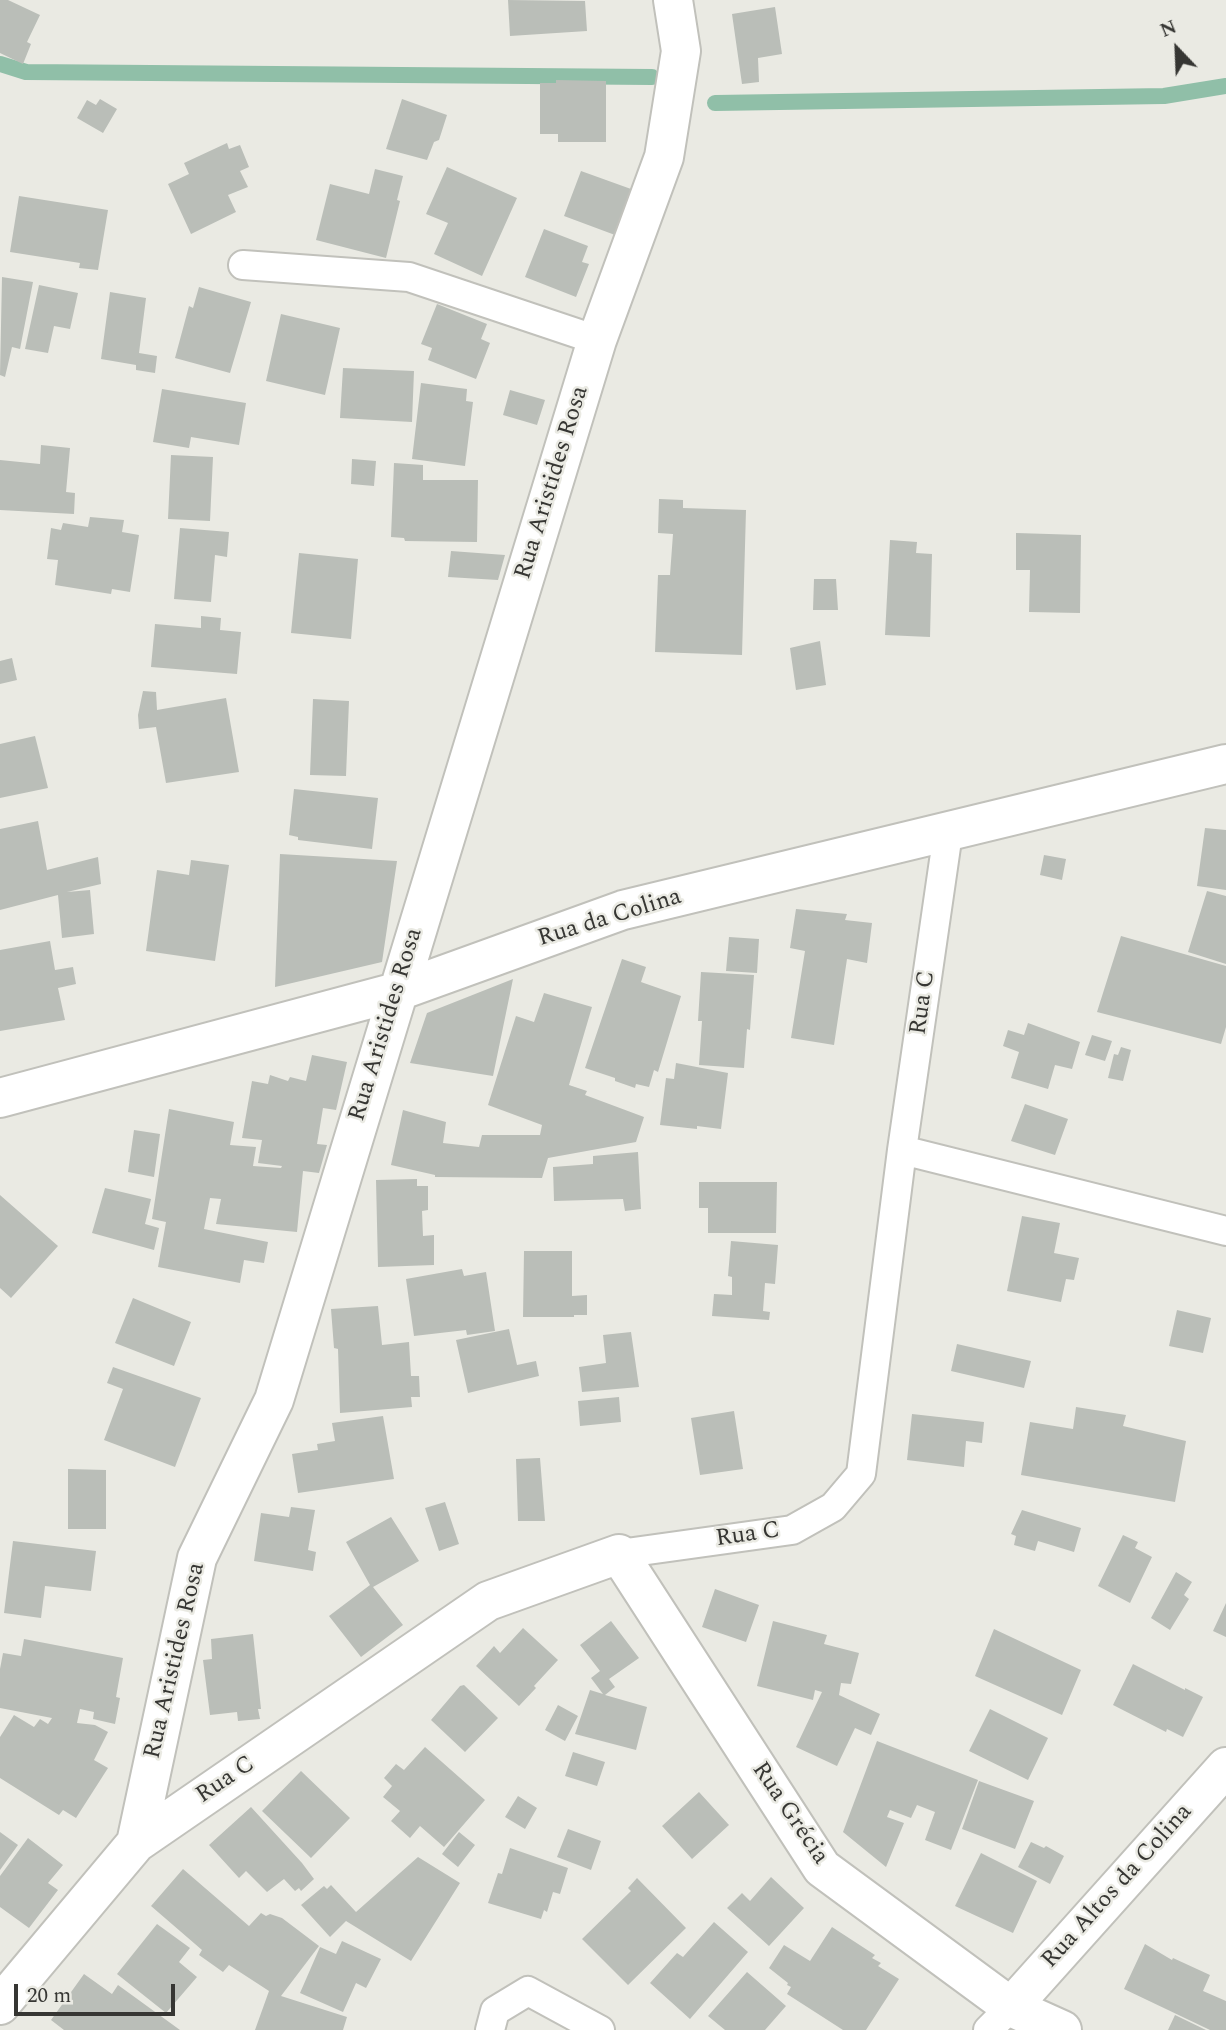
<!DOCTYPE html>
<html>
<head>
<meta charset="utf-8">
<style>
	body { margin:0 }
	#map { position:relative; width:1226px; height:2030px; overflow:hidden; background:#eaeae3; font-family:Spectral,serif }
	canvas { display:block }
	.north { position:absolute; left:1142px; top:14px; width:70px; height:70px; -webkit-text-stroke:5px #eaeae3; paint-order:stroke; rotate:337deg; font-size:19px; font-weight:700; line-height:28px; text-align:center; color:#363633 }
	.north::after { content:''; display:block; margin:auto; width:24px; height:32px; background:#363633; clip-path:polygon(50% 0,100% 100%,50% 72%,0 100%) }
	.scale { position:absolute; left:14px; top:1984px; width:161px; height:32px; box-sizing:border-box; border:4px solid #363633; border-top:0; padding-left:9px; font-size:21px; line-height:24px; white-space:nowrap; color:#363633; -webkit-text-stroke:5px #eaeae3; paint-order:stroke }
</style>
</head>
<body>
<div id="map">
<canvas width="1226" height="2030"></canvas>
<div class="north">N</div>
<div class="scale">20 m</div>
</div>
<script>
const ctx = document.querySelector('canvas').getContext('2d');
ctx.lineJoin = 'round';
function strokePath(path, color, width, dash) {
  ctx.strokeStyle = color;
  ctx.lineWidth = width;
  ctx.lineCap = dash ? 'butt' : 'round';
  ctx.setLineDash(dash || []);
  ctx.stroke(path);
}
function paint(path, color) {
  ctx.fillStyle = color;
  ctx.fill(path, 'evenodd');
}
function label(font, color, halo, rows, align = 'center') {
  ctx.font = font + ' Spectral,serif';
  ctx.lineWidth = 5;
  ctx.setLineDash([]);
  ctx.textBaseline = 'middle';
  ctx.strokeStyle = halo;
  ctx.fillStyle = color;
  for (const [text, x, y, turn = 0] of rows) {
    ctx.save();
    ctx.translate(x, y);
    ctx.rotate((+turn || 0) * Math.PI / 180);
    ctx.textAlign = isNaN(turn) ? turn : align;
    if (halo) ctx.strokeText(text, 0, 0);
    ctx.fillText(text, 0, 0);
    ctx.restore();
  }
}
const stream = new Path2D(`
	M0 64 26 72 652 77
	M715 103 1164 96 1226 86`);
const building = new Path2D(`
	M0 0H8L40 15 27 42 31 44 23 64 0 53Z
	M508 0 585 1 587 31 510 36Z
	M775 7 782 54 758 58 759 82 742 84 732 14Z
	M556 80 606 81V142H558V134H540V83H556Z
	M100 99 117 109 103 133 77 118 87 100 96 105Z
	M402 99 447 115 439 140 434 142 427 160 386 149Z
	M227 143 229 149 240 145 249 167 240 171 248 187 228 195 236 212 191 234 168 184 189 174 184 163Z
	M447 167 517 198 482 276 434 254 448 223 426 214Z
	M375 169 403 176 397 200 400 201 386 258 316 240 330 184 369 194Z
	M581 171 631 189 615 235 564 216Z
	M19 196 108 210 98 270 79 268 80 263 10 252Z
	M544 229 588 246 582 262 589 264 576 297 525 277Z
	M2 277 33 282 20 349 12 347 5 377 0 375Z
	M39 285 78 293 70 329 54 326 48 353 25 349Z
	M199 287 251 302 230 373 175 358 189 306 193 308Z
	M110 292 146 298 139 353 157 356 155 373 136 370V365L101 359Z
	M437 304 487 324 481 339 490 343 476 379 428 360 432 348 421 344Z
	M281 314 340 328 325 395 266 381Z
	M343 368 414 371 412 422 340 418Z
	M421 383 467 389 466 401 473 402 465 466 412 459Z
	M162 389 246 403 239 445 191 437 189 448 153 442Z
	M510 390 545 400 537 425 503 415Z
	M41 445 70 448 66 492 75 493 74 514 0 510V460L40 464Z
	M171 455 213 457 210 521 168 519Z
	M352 459 376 461 374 486 351 484Z
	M394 463 423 465V480H478L477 542 405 541 404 538 391 537Z
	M659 499 683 500V508L746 510 742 655 655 652 658 575H670L673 534 658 533Z
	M90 517 124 520 122 532 139 535 130 592 112 589 111 594 55 585 58 560 47 559 51 528 61 530 63 523 88 527Z
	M180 528 229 532 227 557 215 555 211 602 174 599Z
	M1016 533 1081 535 1080 613 1029 612 1030 570H1016Z
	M890 540 917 542 916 553 932 554 930 637 885 635Z
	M451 551 505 555 498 580 448 577Z
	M299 553 358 559 351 639 291 633Z
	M814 579H836L838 610H813Z
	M201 616 221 618 220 630 241 632 237 674 151 667 155 624 201 628Z
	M820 641 826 685 796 690 790 648Z
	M12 658 17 680 0 684V661Z
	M143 691 156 692 157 710 226 698 239 772 166 783 156 727 139 729 138 715Z
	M313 699 349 701 346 776 310 775Z
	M35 736 48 788 0 798V744Z
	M294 789 378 798 372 849 298 840V837L289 835Z
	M38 821 47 870 98 857 101 884 67 892 90 890 94 934 62 938 58 895 0 910V829Z
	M1205 828 1226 830V890L1197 886Z
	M280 854 397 861 382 962 275 987Z
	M1044 855 1066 859 1062 880 1040 875Z
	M191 860 229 865 215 961 146 951 157 870 189 875Z
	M1207 891 1226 896V964L1188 952Z
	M796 909 847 914 845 920 872 923 867 963 847 959 834 1045 791 1038 805 951 790 948Z
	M1121 936 1226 966V1027L1221 1044 1097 1012Z
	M729 937 759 939 757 973 726 971Z
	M50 941 55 970 73 967 76 984 58 988 65 1020 0 1031V950Z
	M622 959 646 967 641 982 681 996 658 1072 654 1070 649 1087 636 1084 635 1088 615 1081V1078L585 1068Z
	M701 972 754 975 750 1030 747 1029 744 1068 699 1065 702 1021H698Z
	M513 979 493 1076 410 1063 427 1013Z
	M544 993 592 1007 569 1085 587 1091 585 1095 644 1117 636 1142 548 1158 542 1178 435 1177V1175L391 1165 403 1110 446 1122 443 1143 479 1147 482 1135H540L542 1125 488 1105 516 1016 534 1022Z
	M1028 1023 1080 1042 1072 1069 1055 1065 1048 1089 1011 1078 1019 1052 1003 1046 1008 1030 1024 1035Z
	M1092 1035 1112 1041 1105 1061 1085 1055Z
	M1121 1047 1131 1050 1123 1081 1108 1078 1114 1054 1118 1055Z
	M312 1055 347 1062 336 1110 323 1108 317 1144 327 1145 319 1173 303 1171 297 1232 216 1224 221 1199 210 1198 204 1229 268 1242 264 1263 244 1260 240 1283 158 1267 166 1222 152 1219 169 1109 234 1122 230 1145 256 1147 253 1166 281 1168 282 1166 258 1163 262 1140 242 1138 252 1081 268 1084 270 1075 288 1081 290 1077 306 1081Z
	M676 1063 728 1073 721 1129 697 1126V1129L660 1125 666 1078 674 1079Z
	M1025 1104 1068 1119 1055 1155 1011 1141Z
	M134 1130 160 1134 154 1177 128 1172Z
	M638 1152 641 1209 625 1211 623 1199 554 1201 553 1167 593 1164V1156Z
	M417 1179V1186H428V1210L422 1211 423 1236 434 1235V1265L378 1267 376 1180Z
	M699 1182H777L776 1233H708V1208H699Z
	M105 1188 151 1199 145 1224 159 1228 154 1250 92 1233Z
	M0 1195 58 1246 11 1298 0 1288Z
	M1022 1216 1060 1223 1054 1253 1079 1258 1074 1280 1066 1279 1061 1302 1007 1291Z
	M731 1241 778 1245 775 1284 765 1283 763 1311 770 1312 769 1320 712 1316 714 1294 732 1295V1277L728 1276Z
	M524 1251H572V1296L587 1295V1315H574V1317H523Z
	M462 1269 464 1276 486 1272 495 1331 467 1335 466 1330 414 1336 406 1279Z
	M133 1298 191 1322 174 1366 115 1343Z
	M378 1306 382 1345 409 1342 411 1376H419L420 1397H411L412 1407 340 1413 338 1349 334 1348 331 1309Z
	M1177 1310 1211 1318 1203 1353 1169 1346Z
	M509 1329 517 1365 536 1361 539 1376 468 1393 456 1340Z
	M631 1332 639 1387 582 1392 579 1367 606 1363 603 1335Z
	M957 1344 1031 1361 1024 1388 951 1371Z
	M113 1367 201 1398 175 1467 104 1440 123 1389 107 1383Z
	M619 1397 621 1422 580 1426 578 1401Z
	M1076 1407 1126 1415 1123 1426 1186 1441 1175 1502 1021 1475 1030 1422 1073 1429Z
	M734 1411 743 1469 700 1475 691 1418Z
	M912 1414 984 1422 982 1443 966 1441 964 1467 907 1460Z
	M383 1416 394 1479 298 1493 292 1454 318 1450 317 1444 335 1441 332 1423Z
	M540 1458 545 1521H518L516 1459Z
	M68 1469 106 1470V1529H68Z
	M445 1502 459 1544 439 1551 425 1508Z
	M291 1507 315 1510 308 1550 316 1552 313 1571 254 1561 261 1513 289 1517Z
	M1022 1510 1081 1528 1074 1552 1038 1541 1035 1551 1014 1545 1016 1536 1011 1534Z
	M391 1517 419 1561 373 1587 403 1625 361 1657 329 1616 370 1585 346 1542Z
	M1123 1535 1138 1542 1135 1548 1152 1557 1130 1603 1098 1586Z
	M13 1541 96 1551 91 1591 45 1586 41 1618 4 1613Z
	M1176 1572 1192 1582 1184 1595 1189 1599 1170 1630 1151 1618Z
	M715 1589 759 1605 746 1642 702 1627Z
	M1226 1603V1637L1213 1631Z
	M611 1621 639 1658 609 1679 615 1687 605 1695 647 1707 636 1750 575 1734 590 1690 603 1694 591 1678 600 1671 580 1645Z
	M773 1621 827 1635 824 1644 859 1653 851 1684 841 1683 839 1695 880 1714 871 1735 855 1728 837 1766 796 1747 822 1692 815 1690 813 1700 757 1686Z
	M523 1628 558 1660 534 1686 536 1688 519 1706 476 1666 494 1646 500 1653Z
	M994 1629 1081 1670 1062 1715 975 1676Z
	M253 1634 261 1709H258L260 1719 238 1721 237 1712 210 1715 203 1660 212 1659 211 1639Z
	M24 1639 123 1658 116 1697 120 1698 115 1724 93 1719 94 1712 80 1709 77 1723 95 1725 108 1732 94 1760 108 1768 76 1818 63 1810 59 1815 0 1778V1737L14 1715 34 1727 40 1719 48 1724 52 1718 0 1708V1669L3 1653 21 1656Z
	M1133 1664 1185 1690V1688L1203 1697 1183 1737 1167 1729 1166 1732 1113 1705Z
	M464 1685 498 1718 465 1752 431 1720 460 1686Z
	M558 1705 578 1716 565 1741 545 1730Z
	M990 1709 1048 1738 1028 1780 969 1751Z
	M877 1741 978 1780 951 1850 925 1840 935 1812 917 1805 911 1818 890 1810 887 1817 904 1823 886 1867 843 1832Z
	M425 1747 485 1800 444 1847 420 1826 410 1838 391 1821 400 1811 383 1797 392 1786 384 1778 396 1764 404 1770Z
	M573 1752 605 1762 597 1786 565 1776Z
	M301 1771 350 1818 311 1858 262 1811Z
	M979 1781 1034 1801 1015 1849 962 1829Z
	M699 1792 729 1825 692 1859 662 1826Z
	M518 1796 537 1808 525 1829 505 1817Z
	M251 1807 302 1863 314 1879 301 1891 299 1888 295 1891 284 1879 267 1892 246 1871 239 1878 209 1845Z
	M568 1829 601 1841 591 1870 557 1857Z
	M0 1832 18 1845 0 1870Z
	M459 1832 475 1845 458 1867 442 1854Z
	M28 1838 63 1865 48 1883 58 1890 29 1928 0 1907V1876Z
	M1031 1842 1044 1848 1046 1846 1064 1856 1050 1884 1018 1867Z
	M510 1848 568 1868 560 1894 553 1892 547 1912 544 1910 541 1919 488 1903 498 1873 502 1874Z
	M981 1853 1037 1881 1013 1933 955 1906Z
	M418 1857 460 1883 411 1961 346 1921 330 1937 301 1905 324 1886 327 1889 331 1885 356 1912Z
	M183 1869 249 1926 261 1913 266 1916 270 1914 282 1918 319 1946 281 1996 347 2017 343 2030H255L269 1991 229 1965 223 1972 199 1955 202 1950 151 1906Z
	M771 1877 804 1908 769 1946 727 1908 742 1893 750 1901Z
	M637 1878 686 1928 628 1985 582 1939 631 1891 628 1888Z
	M714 1922 748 1952 690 2019 650 1983 677 1953 683 1957Z
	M157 1924 190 1948 179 1962 197 1977 166 2013 117 1974Z
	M832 1927 875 1955 872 1958 881 1963 878 1966 899 1979 866 2030H843L787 1994 791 1987 787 1985 788 1983 769 1968 784 1945 810 1961Z
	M342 1941 381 1959 366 1988 356 1983 343 2012 300 1993 320 1947 336 1954Z
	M1145 1944 1172 1960 1173 1958 1210 1975 1203 1991 1226 2001V2030H1210L1124 1989Z
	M747 1972 786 2006 765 2030H725L708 2016Z
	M84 1974 112 1994 118 1985 180 2030H64L51 2020Z
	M1175 2015 1206 2030H1168Z`);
const lane = new Path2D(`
	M243 265 409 277 597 340
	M902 1150 1226 1231
	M619 1554 792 1530 833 1507 861 1474 902 1150 948 833
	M490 2030 495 2011 528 1991 600 2030
	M988 2030 1011 2007`);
const street = new Path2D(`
	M0 1098 396 992 623 910 1226 764
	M136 1843 488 1601 619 1554 822 1868 1011 2007 1062 2030
	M0 2005 136 1843 197 1558 274 1400 597 340 664 157 681 51 673 0
	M1011 2007 1226 1767`);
const streetNames = [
	["Rua Aristides Rosa",553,483,-73],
	["Rua da Colina",610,919,-17],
	["Rua C",924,1003,-82],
	["Rua Aristides Rosa",387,1025,-73],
	["Rua C",748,1536,-8],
	["Rua Aristides Rosa",176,1661,-77],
	["Rua C",226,1781,-34],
	["Rua Grécia",789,1814,56],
	["Rua Altos da Colina",1118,1887,-48]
];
strokePath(stream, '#90bfa8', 16);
paint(building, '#babeb8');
strokePath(lane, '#c1c1bb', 32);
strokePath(street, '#c1c1bb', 42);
strokePath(lane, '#fff', 28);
strokePath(street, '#fff', 38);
label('24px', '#363633', '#eaeae3', streetNames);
</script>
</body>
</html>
